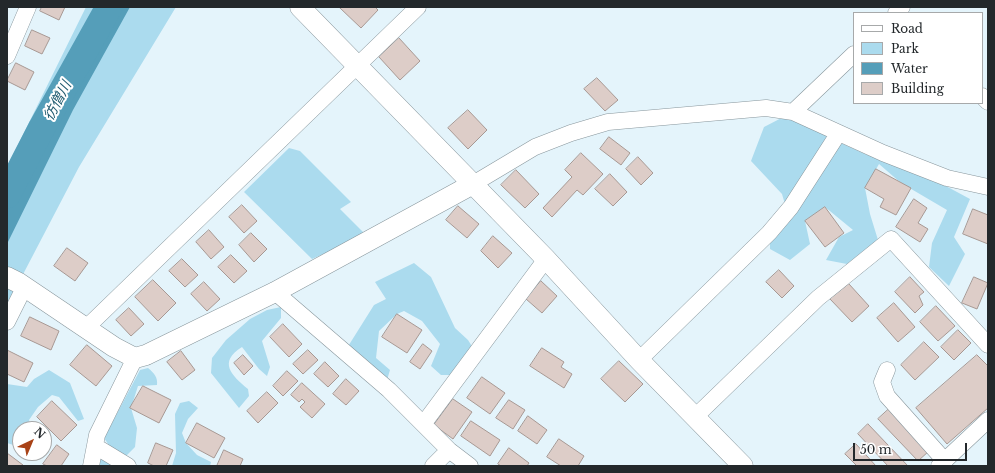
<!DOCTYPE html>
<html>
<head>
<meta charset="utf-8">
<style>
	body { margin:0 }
	#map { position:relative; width:995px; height:473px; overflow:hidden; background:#e4f4fb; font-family:"Libre Baskerville",serif }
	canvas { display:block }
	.frame { position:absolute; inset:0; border:8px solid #23282b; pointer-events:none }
	.legend { position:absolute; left:853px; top:12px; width:130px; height:92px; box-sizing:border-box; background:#fff; border:1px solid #a7a9aa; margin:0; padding:5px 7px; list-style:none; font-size:12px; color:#23282b }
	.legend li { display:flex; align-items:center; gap:8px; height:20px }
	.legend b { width:20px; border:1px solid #a7a9aa }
	.north { position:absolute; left:12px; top:421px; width:40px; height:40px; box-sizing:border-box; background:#fff; border:1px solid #a7a9aa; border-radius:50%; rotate:44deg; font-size:11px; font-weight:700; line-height:16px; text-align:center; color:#23282b }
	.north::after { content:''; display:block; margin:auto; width:14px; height:18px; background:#a94317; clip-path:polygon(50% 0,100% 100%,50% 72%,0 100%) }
	.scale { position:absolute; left:853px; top:443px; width:114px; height:18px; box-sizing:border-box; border:2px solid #23282b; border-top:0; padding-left:5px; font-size:12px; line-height:14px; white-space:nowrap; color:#23282b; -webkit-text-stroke:3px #fff; paint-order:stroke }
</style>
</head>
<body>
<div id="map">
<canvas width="995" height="473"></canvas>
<div class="frame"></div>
<ul class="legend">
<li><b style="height:5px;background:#fff"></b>Road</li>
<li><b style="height:11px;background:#abdbee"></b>Park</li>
<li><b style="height:11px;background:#559eb9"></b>Water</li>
<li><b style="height:11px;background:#ddcdc8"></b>Building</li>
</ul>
<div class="north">N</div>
<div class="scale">50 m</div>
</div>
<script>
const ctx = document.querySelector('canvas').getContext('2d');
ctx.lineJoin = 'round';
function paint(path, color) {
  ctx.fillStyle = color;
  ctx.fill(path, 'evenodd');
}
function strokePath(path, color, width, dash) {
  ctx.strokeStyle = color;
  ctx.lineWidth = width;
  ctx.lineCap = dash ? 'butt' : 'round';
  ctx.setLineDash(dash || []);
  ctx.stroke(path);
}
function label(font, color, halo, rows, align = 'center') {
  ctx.font = font + ' "Libre Baskerville","Noto Sans JP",serif';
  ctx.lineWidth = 4;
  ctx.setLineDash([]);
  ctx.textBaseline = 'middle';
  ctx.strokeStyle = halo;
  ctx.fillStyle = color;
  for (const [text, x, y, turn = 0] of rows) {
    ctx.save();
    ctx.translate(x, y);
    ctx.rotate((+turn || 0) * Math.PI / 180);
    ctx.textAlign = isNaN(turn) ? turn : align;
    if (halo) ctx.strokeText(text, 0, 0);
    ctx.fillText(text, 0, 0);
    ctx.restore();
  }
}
const green = new Path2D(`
	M86 7H176L79 167 19 282 7 312V167Z
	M793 112 834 140 867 155 909 163 944 185 970 199 954 237 965 254 949 286 929 267 932 243 947 210 901 183 879 164 865 188 870 214 878 240 847 264 826 260 839 237 853 230 825 207 805 221 810 244 790 260 770 249V241L789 218 782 194 751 161 764 127Z
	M289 148 300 151 351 202 340 209 366 235 312 259 244 192Z
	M414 263 431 277 455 328 468 340 473 348 459 375H441L431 366 440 344 422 321 404 311 397 314 379 331 376 358 390 370 387 380 347 348 374 305 386 299 375 282Z
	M281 307V318L262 341 270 367 267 376 259 369 242 347C218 362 231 375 248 389L249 396 239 408 211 373 212 358 226 340 250 319 267 310Z
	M148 368C154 373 158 377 157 385L138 386 131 408 137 428 135 447 121 461 129 466H93L99 448 119 460 104 438 140 370Z
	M49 370 70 383 84 419 78 421 59 397 52 395 38 407 29 420 33 429H20V447L7 443V384L27 387 34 379Z
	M189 401 198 408 188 419 182 433 186 443 197 455 211 462 210 466H172L176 453 175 414 180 403Z`);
const water = new Path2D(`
	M110 7H130L73 110 7 244V199L50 113Z`);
const river = new Path2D(`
	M7 195 42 127 109 7`);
const building = new Path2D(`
	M42 7H65L59 20 40 11Z
	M341 7H375L378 10 361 28 340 8Z
	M32 30 50 38 42 54 25 46Z
	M399 38 420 61 400 80 379 57Z
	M16 63 34 72 25 90 7 81Z
	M597 78 618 100 605 111 584 89Z
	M468 110 487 130 468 149 448 128Z
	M609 137 630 153 621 165 600 149Z
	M581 153 603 174 583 195 577 190 552 217 543 208 572 177 565 170Z
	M638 157 653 173 641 185 626 169Z
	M876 169 911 188 896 215 880 207 884 199 865 188Z
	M516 170 539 194 525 208 501 185Z
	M610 174 627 192 613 206 595 189Z
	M914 199 927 208 918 223 928 229 920 242 896 227Z
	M242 205 257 221 244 233 229 217Z
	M458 206 479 224 467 238 446 220Z
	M825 207 844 233 825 247 805 221Z
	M973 209 988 215V244L963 234Z
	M209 230 224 247 211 259 196 242Z
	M251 233 267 249 254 262 239 245Z
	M493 236 512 253 498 268 481 251Z
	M67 248 88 263 75 281 54 266Z
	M231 255 247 271 234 283 218 267Z
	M182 259 198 275 185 287 169 271Z
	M779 270 794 286 782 298 766 282Z
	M910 277 924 292 919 296 923 305 915 313 895 292Z
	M974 277 988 283 977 309 962 303Z
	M153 280 176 303 158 321 135 297Z
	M541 281 557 296 542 313 526 299Z
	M204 282 220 299 207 311 191 294Z
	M849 284 869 306 852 322 830 299Z
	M894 303 915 327 898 342 877 318Z
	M936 306 955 326 938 341 920 322Z
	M129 308 144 324 131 336 116 320Z
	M397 314 422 330 407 353 382 337Z
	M30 317 59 331 51 350 21 336Z
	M283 324 302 344 289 357 270 337Z
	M958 330 971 343 954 360 941 347Z
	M924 342 939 357 915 380 901 365Z
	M423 344 432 351 420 369 410 362Z
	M87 345 112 366 96 386 70 365Z
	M542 348 564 362 561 367 572 374 564 388 530 366Z
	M7 350 33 363 24 382 7 374Z
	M308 350 318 360 303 374 293 364Z
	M181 351 195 370 182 380 167 362Z
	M243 355 253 366 244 375 234 363Z
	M977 355 988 366V408L947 444 916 408Z
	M619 361 643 384 625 402 601 379Z
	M325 362 339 376 328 387 314 374Z
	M287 371 298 381 283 396 273 386Z
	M482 377 505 393 490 414 467 398Z
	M346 379 359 391 346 405 333 394Z
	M302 383 325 404 312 418 300 407 305 402 302 399 299 402 291 395Z
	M143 386 171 400 159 423 130 408Z
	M267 392 278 403 258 423 247 411Z
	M453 399 472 412 453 439 434 425Z
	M509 400 525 410 513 429 496 418Z
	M52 401 77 425 61 441 37 417Z
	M889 409 929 451 918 461 878 419Z
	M528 416 547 430 537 444 518 431Z
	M471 421 500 440 490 456 461 436Z
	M197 423 225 438 214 458 186 443Z
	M868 424 908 466H888L858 434Z
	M559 439 584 456 578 466H561L547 457Z
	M156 443 173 450 166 466H154L148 463Z
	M856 444 876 466H857L845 454Z
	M57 445 69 454 61 466H47L43 464Z
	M509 448 529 463 527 466H501L498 464Z
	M224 450 243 459 240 466H217Z
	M7 453 23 465 22 466H7Z`);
const minor = new Path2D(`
	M896 13 902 7
	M7 56 28 7
	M982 96 988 102
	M793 112 854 54
	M473 184 535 147 571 133 608 122 766 108 793 112 883 153 947 178 988 187
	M275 292 389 390 449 450 470 466
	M7 322 25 286
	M86 328 418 7
	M639 360 769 233 791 207 838 134
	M887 370 882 382 887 396 945 461
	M696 416 818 298 891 239 988 345
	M424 423 546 259
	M95 446 128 466
	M91 466 97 435 135 358
	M433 466 449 450
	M939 466 988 420`);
const tertiary = new Path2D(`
	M300 7 546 259 639 360 743 466
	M7 277 19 283 114 347 135 358 146 355 275 292 473 184`);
const waterNames = [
	["彷僧川",58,101,-62]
];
paint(green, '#abdbee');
paint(water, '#559eb9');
strokePath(river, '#559eb9', 27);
paint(building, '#ddcdc8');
strokePath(building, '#a79893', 1);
strokePath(minor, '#88969c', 17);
strokePath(tertiary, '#88969c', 21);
strokePath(minor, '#fff', 16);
strokePath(tertiary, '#fff', 20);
label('italic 14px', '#225c71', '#fff', waterNames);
</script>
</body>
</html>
